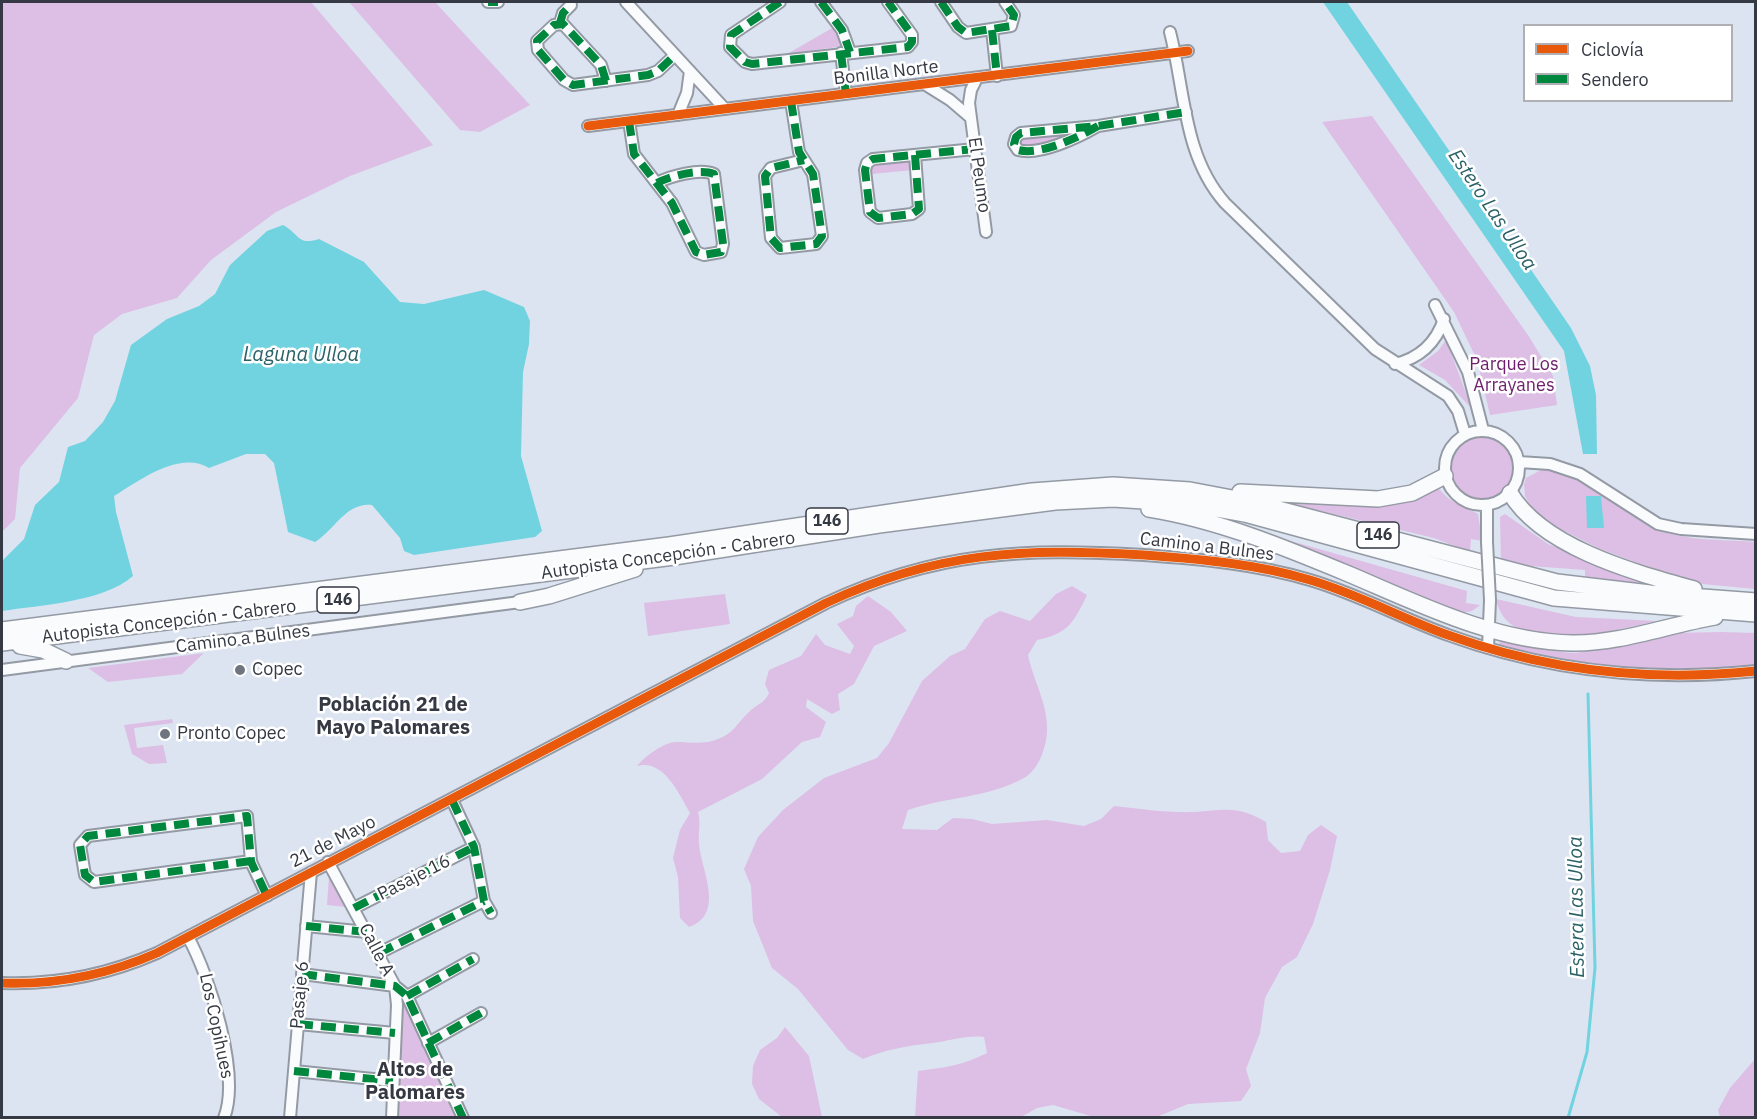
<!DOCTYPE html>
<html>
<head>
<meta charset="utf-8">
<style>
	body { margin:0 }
	#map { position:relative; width:1757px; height:1119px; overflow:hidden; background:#dce4f2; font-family:"IBM Plex Sans",sans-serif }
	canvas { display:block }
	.frame { position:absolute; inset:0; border:3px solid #343943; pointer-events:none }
	.legend { position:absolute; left:1523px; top:24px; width:210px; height:78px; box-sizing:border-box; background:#fff; border:2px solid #aeb0b4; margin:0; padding:8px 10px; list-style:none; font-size:18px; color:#343943 }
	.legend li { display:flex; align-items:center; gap:12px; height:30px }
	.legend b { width:30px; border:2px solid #aeb0b4 }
</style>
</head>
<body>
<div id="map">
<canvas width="1757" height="1119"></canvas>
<div class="frame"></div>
<ul class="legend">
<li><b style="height:8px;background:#e8590c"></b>Ciclovía</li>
<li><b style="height:8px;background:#00873e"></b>Sendero</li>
</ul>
</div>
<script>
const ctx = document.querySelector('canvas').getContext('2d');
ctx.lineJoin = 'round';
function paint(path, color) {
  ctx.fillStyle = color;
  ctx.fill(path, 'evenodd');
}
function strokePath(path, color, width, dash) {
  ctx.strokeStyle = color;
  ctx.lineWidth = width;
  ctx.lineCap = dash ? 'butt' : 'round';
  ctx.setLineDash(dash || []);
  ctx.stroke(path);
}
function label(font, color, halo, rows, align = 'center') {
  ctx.font = font + ' "IBM Plex Sans",sans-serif';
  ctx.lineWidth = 5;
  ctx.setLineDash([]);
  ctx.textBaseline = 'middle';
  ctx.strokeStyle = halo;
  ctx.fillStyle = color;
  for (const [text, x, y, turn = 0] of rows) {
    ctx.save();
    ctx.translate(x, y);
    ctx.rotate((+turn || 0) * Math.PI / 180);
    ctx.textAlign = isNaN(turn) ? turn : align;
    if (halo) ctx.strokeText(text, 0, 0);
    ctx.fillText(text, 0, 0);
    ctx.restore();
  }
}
const green = new Path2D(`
	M2 2H311L433 145 350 176 276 212 211 260 177 298 122 314 94 335 78 398 20 468 15 519 2 532Z
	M349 2H435L530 105 480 132 460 130Z
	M834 27 844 46 787 54Z
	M1372 116 1528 335 1553 376 1557 405 1490 415 1477 360 1454 312 1322 122Z
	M1083 130 1064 140 1025 147 1020 145 1019 141 1023 138Z
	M911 160 913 170 872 174 871 164Z
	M1446 340 1472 409 1445 380 1419 365 1438 351Z
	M1449 468a32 32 0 1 1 64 0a32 32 0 1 1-64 0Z
	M1543 469C1589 475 1613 505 1651 526 1680 542 1723 539 1755 542V589L1692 583 1600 549 1537 517 1525 496 1524 485 1526 478Z
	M1437 487 1449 499 1478 514 1482 541 1471 539 1470 552 1434 538 1288 503 1337 504Z
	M1505 514 1548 544 1648 585 1585 581V570L1516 565 1501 560 1500 517Z
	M1245 528 1467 591 1466 603 1480 605 1472 611 1462 613 1376 577Z
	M1072 586 1087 595C1074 622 1068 634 1037 640L1028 655C1033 680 1048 704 1047 730 1047 746 1038 771 1024 778 988 798 945 797 908 810L902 829 937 830 953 818 972 819 992 824 1047 820 1084 826 1101 819 1114 806C1140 809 1167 813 1194 812 1225 810 1237 805 1266 822L1268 840 1281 853 1300 851 1308 835 1321 825 1337 836 1330 870 1313 924 1297 957 1282 967 1265 998 1260 1033 1246 1069 1251 1086 1241 1101 1188 1104 1154 1118 1094 1117 1053 1105 1037 1108 1021 1117H915L918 1071C943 1068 964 1065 987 1053L984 1037C966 1035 951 1041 932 1043 907 1046 887 1049 863 1059L848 1050 798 989 772 968 753 921 751 886 744 869 758 837 783 810 824 778 877 758 889 743 922 681 950 656 965 649 985 619 1000 611 1030 621 1056 594Z
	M725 594 730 624 648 636 644 603Z
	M868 596 891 612 907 631 874 646 854 684 838 694 840 710 832 714 807 699 806 707 826 722 820 737 802 742 762 779 698 812C701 823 698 833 699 844 701 870 726 914 689 927L680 918 678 877 673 858 680 830 690 813C679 794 664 759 637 766 644 757 664 742 676 742 690 742 705 745 718 739 733 734 738 722 749 712 757 704 764 704 769 693L765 684 769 670 801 656 816 634 825 645 850 654 854 646 837 624 853 616 856 606Z
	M1496 599 1576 617 1657 621C1615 630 1508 661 1496 599Z
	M1721 632 1755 633V665C1711 668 1666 671 1621 668 1579 664 1539 656 1498 646L1501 640C1526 640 1550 653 1576 653L1676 633Z
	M204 653 182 674 108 682 88 668Z
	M172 719 173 723 134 728 137 748 163 745 167 763 149 764 132 754 124 725Z
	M329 877 346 907 327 905Z
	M391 981 401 993 460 1117 389 1118Z
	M785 1027 809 1056 822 1117H782L759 1099 752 1084 753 1066 760 1050 777 1038Z
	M1755 1059V1117H1720L1718 1110 1730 1088Z`);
const water = new Path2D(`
	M1323 2H1347L1571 328 1590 366 1596 395 1597 454H1583L1564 351Z
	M283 225C300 234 297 246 319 239L364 262 400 302 424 304 484 290 524 307 530 321 529 344 523 372 521 456 542 531 535 537 414 555 404 551 400 538 372 505C346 502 335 530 315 542L288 532 274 463 265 454H246L209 468C180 450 140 480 114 496L116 512 133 576C104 602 40 605 2 611V561L24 539 35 505 59 482 68 447 85 441 103 422 115 401 131 345 167 319 199 306 215 294 230 265 267 231Z
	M1586 496H1601L1604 528H1587Z`);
const stream = new Path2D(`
	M1568 1118 1587 1052 1595 968 1588 694`);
const minor = new Path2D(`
	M488 2H498
	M626 2 725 109
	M780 2 731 35 730 47 745 62 752 64 908 47 912 42V35L888 2
	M821 2 842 30 850 52
	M941 2 958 27 966 33 1011 26 1014 15 1005 2
	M560 23 563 13 571 5
	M992 30 997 76
	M1170 32C1185 90 1183 156 1225 203L1375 349 1448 396 1458 411 1465 434
	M841 53 846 94
	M977 78 971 90 969 103 986 232
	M606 81 601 65 563 24 554 25 537 41 538 50 564 80 573 85 648 75 658 71 675 55
	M926 85 950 100 971 118
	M791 101 799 152 813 174 822 236 816 244 780 248 771 238 765 176 771 168 804 160
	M678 115 687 93 690 71
	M629 121 634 154 672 203 696 252 704 255 721 252 723 244 714 174C700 168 670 176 657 183
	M588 126 1188 51
	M1098 126C1079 137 1040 156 1018 150L1014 144 1016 137 1021 133 1098 126 1186 112
	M915 155 919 209 912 214 878 218 870 212 865 170 867 163 873 159 975 149
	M1435 305 1468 372 1483 430
	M1395 364C1420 358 1436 343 1444 319
	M1445 468a37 37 0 1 1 74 0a37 37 0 1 1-74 0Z
	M1519 462 1550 464 1580 474 1658 524 1681 529 1756 534
	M1487 542V505
	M1488 648 1490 600
	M2 670 520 602
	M452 800 474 847 484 901 491 913
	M251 861 94 882 85 875 80 845 88 836 247 816 251 861 252 864 267 896
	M328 862 395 986 397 1005 392 1118
	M354 908 474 847
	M306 926 367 932
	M188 937C210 977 241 1075 224 1118
	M379 953 484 901
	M302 974 395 986
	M2 983C57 985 107 975 157 953L826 603C937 551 1024 548 1144 555 1200 559 1257 564 1310 580 1358 594 1401 618 1448 635 1547 671 1651 682 1756 671
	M395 986 407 996 463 1118
	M407 996 473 959
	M298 1024 395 1033
	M428 1043 481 1013
	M294 1071 393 1081
	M290 1118 311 872`);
const highway = new Path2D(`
	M1240 492 1378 499 1412 493 1445 476
	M1510 493C1543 548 1634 572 1694 589
	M1149 509C1218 520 1286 548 1351 575 1419 604 1496 642 1572 643 1619 644 1668 625 1715 617
	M520 602 549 596 635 569
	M2 630 669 545 1032 491 1113 485 1190 490 1248 501 1557 582 1650 593 1756 601
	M2 643 674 557 879 525 1055 502 1113 499 1189 504 1245 514 1554 598 1756 614
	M20 646 43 650 66 661`);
const minorBridge = new Path2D(`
	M1487 542 1490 600`);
const quiet = new Path2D(`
	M488 2H498
	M780 2 731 35 730 47 745 62 752 64 908 47 912 42V35L888 2
	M821 2 842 30 850 52
	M941 2 958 27 966 33 1011 26 1014 15 1005 2
	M560 23 563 13 571 5
	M992 30 997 76
	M841 53 846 94
	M606 81 601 65 563 24 554 25 537 41 538 50 564 80 573 85 648 75 658 71 675 55
	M791 101 799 152 813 174 822 236 816 244 780 248 771 238 765 176 771 168 804 160
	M629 121 634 154 672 203 696 252 704 255 721 252 723 244 714 174C700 168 670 176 657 183
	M1098 126C1079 137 1040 156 1018 150L1014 144 1016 137 1021 133 1098 126 1186 112
	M915 155 919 209 912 214 878 218 870 212 865 170 867 163 873 159 975 149
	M452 800 474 847 484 901 491 913
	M251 861 94 882 85 875 80 845 88 836 247 816 251 861 252 864 267 896
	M354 908 474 847
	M306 926 367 932
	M379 953 484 901
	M302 974 395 986 407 996 463 1118
	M407 996 473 959
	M298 1024 395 1033
	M428 1043 481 1013
	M294 1071 393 1081`);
const cycleway = new Path2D(`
	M588 126 1188 51
	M2 983C57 985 107 975 157 953L826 603C937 551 1024 548 1144 555 1200 559 1257 564 1310 580 1358 594 1401 618 1448 635 1547 671 1651 682 1756 671`);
const markers = [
	[240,670,6,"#6f7580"],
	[165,734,6,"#6f7580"]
];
const shields = [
	[827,521,42],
	[1378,535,42],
	[338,600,42]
];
const shieldNames = [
	["146",827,521],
	["146",1378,535],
	["146",338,600]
];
const streetNames = [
	["Bonilla Norte",886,73,-7],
	["El Peumo",979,175,82],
	["Camino a Bulnes",1207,547,7],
	["Autopista Concepción - Cabrero",668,556,-8],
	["Autopista Concepción - Cabrero",169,622,-7],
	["Camino a Bulnes",243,639,-7],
	["21 de Mayo",333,842,-27],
	["Pasaje 16",414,878,-27],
	["Calle A",376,950,63],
	["Pasaje 6",300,995,-85],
	["Los Copihues",216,1026,78]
];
const parkNames = [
	["Parque Los",1514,365],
	["Arrayanes",1514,386]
];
const poiNames = [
	["Copec",252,670],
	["Pronto Copec",177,734]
];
const waterNames = [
	["Estero Las Ulloa",1492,210,56],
	["Laguna Ulloa",301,355],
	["Estera Las Ulloa",1577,907,-91]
];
const neighbourhoodNames = [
	["Población 21 de",393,705],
	["Mayo Palomares",393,728],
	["Altos de",415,1070],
	["Palomares",415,1093]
];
paint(green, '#ddbee4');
paint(water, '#71d3df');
strokePath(stream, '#71d3df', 3);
strokePath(minor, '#949aa4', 14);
strokePath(highway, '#949aa4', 18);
strokePath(minor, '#fafbfd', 10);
strokePath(highway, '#fafbfd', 15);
strokePath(minorBridge, '#949aa4', 14, []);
strokePath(minorBridge, '#fafbfd', 10);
strokePath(quiet, '#00873e', 8, [15, 8]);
strokePath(cycleway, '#e8590c', 9);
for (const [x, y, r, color] of markers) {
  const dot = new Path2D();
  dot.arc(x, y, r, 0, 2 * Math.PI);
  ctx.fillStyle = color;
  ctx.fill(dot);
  strokePath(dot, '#fff', 2);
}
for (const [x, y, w] of shields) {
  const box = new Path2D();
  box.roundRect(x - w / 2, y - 13, w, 26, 4.5);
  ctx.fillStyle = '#fff';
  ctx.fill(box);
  strokePath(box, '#343943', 1.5);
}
label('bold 16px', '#343943', null, shieldNames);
label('18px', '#343943', '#fff', streetNames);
label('18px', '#6f206d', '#fff', parkNames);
label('18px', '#343943', '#fff', poiNames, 'left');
label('italic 20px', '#2a6166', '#fff', waterNames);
label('bold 20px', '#343943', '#fff', neighbourhoodNames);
</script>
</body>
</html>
